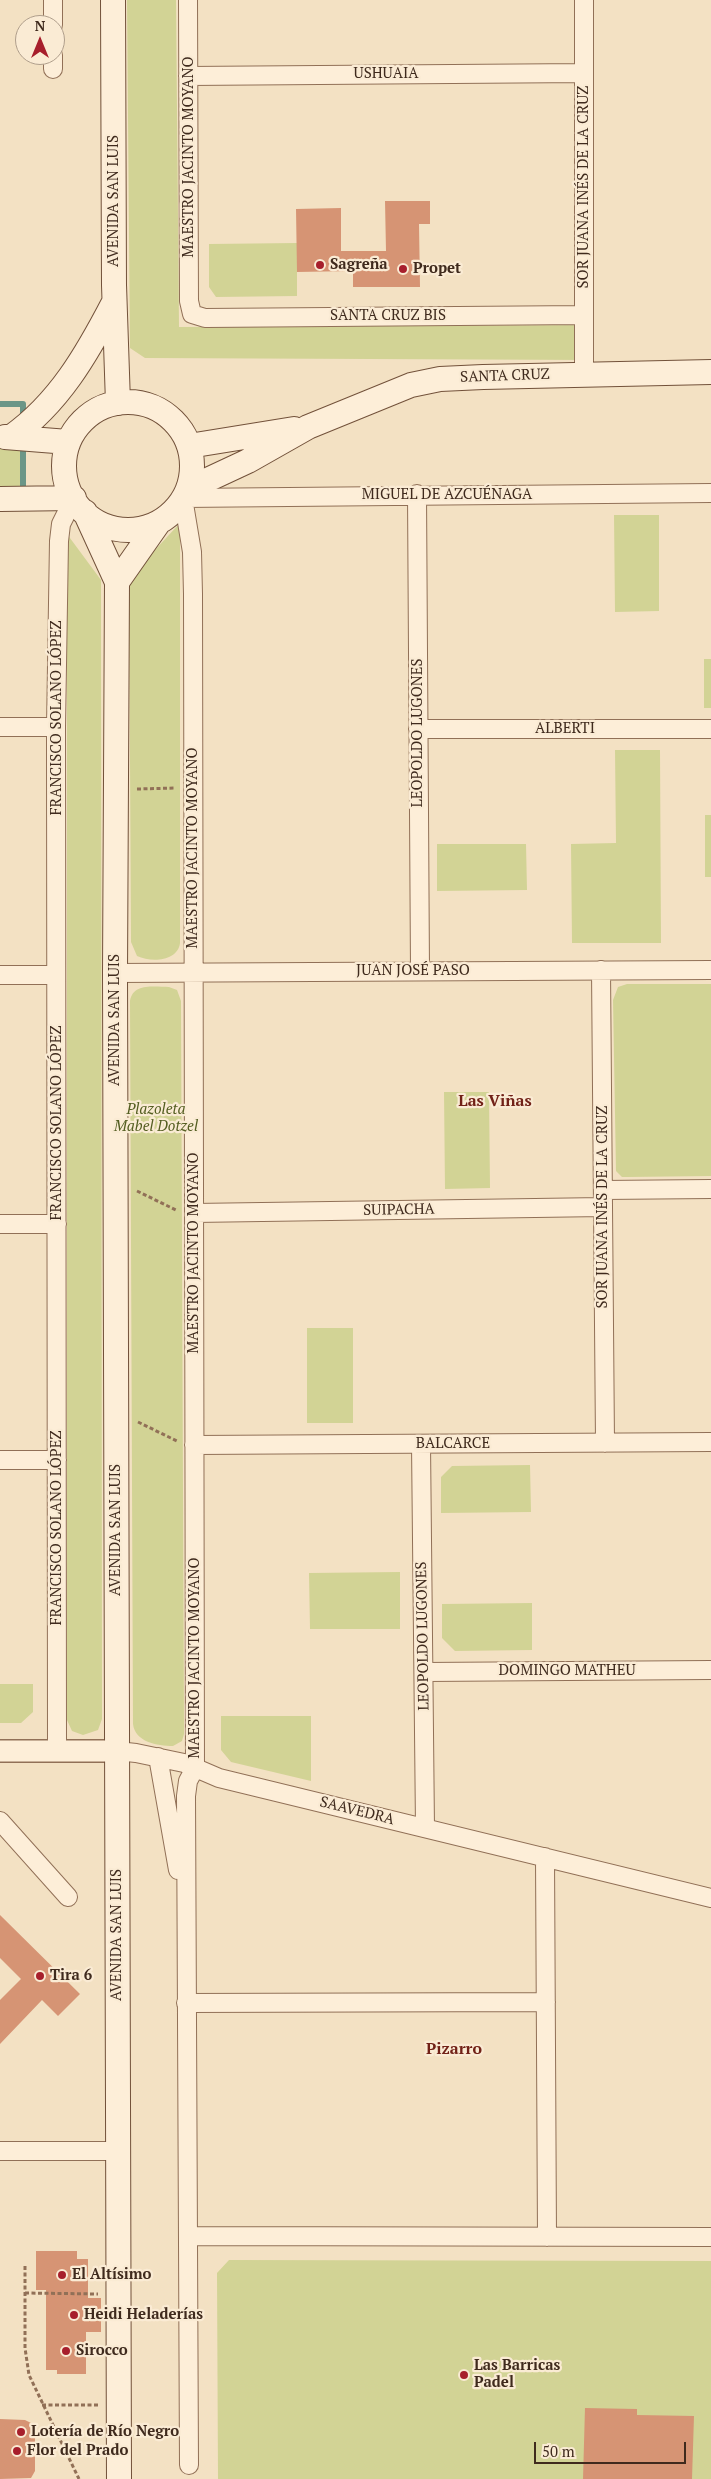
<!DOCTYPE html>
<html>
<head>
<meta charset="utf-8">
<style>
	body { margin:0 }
	#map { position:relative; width:711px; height:2479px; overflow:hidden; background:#f3e1c3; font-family:"PT Serif",serif }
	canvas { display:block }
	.north { position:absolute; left:15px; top:15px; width:50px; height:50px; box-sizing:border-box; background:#faebd4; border:1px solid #af9e8b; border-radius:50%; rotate:0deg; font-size:14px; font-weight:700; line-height:20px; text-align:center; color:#3f2a1d }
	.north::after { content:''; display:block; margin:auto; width:18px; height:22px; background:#a71f2c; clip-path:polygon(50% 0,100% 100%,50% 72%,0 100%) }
	.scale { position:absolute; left:534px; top:2442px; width:152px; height:22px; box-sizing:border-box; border:2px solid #3f2a1d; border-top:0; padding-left:6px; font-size:15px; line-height:18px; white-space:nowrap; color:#3f2a1d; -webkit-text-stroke:4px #faebd4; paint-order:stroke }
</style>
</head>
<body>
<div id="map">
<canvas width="711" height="2479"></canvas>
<div class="north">N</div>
<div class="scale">50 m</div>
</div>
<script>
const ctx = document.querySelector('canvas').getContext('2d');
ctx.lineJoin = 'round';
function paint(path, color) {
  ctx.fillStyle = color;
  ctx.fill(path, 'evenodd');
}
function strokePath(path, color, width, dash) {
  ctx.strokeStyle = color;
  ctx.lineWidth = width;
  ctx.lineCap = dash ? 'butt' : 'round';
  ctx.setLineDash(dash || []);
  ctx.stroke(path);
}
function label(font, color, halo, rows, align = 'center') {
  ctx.font = font + ' "PT Serif",serif';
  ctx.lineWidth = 4.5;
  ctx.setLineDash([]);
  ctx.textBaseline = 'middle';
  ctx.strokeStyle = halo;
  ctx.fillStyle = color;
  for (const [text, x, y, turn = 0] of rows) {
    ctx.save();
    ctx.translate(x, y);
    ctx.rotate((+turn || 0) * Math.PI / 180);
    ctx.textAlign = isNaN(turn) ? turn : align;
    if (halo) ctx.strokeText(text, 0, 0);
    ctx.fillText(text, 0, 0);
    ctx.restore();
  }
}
const green = new Path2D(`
	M127 0H176L179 327 593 325V360L145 358 130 348Z
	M297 243V296L216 297 209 287V244Z
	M0 449H23V486H0Z
	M614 515H659V611L615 612Z
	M180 523V943C178 961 152 963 137 956L131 942 129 578Z
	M67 534 101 580 102 1719 98 1730 83 1735 72 1731 67 1720Z
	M704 659H711V708H704Z
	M615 750H660L661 943H572L571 844 616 843Z
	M705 815H711V877H705Z
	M437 844H526L527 890 437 891Z
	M627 984H711V1176L627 1177H622L616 1171 613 1000 618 987Z
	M169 987 177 990 181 1001 184 1734 182 1741 173 1746C157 1746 135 1742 133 1724L130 1001C133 983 154 987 169 987Z
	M444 1092H489L490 1188 445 1189Z
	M307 1328H353V1423H307Z
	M530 1465 531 1512 441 1513V1477L452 1466Z
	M400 1572V1629H310L309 1573Z
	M532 1603V1650L455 1651 442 1638V1604Z
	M0 1684H33V1712L21 1723H0Z
	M221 1716H311V1781L231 1762 221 1750Z
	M229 2260 711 2261V2479H218L217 2273Z`);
const stream = new Path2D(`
	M0 404H23V420
	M23 443V495`);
const building = new Path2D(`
	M385 201H430V224H419L420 287H353V271L297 272 296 209 341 208V251H386Z
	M0 1915 80 1994 58 2016 42 2000 0 2044V2000L21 1979 0 1958Z
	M36 2251H77V2259H88V2298H101V2332H86V2374H57V2370H46V2290H36Z
	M585 2408 637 2409V2415L694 2416 692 2479H583Z
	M0 2419 25 2420 33 2424 35 2430V2471L31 2478 0 2479Z`);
const path = new Path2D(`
	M137 789 175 788
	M137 1191 176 1210
	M138 1422 177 1441
	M25 2266V2348L29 2375 79 2479
	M25 2293 98 2294
	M42 2405H98`);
const minor = new Path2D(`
	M53 0V25
	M188 0 189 301 192 314 205 318 584 315
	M584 0V374
	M53 55V69
	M188 76 584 73
	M417 494 420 971
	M0 727H56
	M418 729H711
	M601 970 605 1443
	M115 973 711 970
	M0 975H56
	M603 1190 711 1189
	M194 1213 603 1207
	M0 1224H57
	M421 1444 425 1828
	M194 1445 711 1442
	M0 1460H57
	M424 1672 711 1670
	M57 1751 56 727 59 541 61 524 74 498
	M117 1751 136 1753 184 1763 219 1778 711 1898
	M158 1757 178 1870
	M195 1768 193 594 192 552 183 498 711 493
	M0 1821 68 1897
	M545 1857 547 2237
	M186 2003 546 2002
	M0 2151H118
	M188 2236 711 2237
	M189 2465 186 1796 188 1781 195 1768`);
const tertiary = new Path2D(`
	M0 1751H117`);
const secondary = new Path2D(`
	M113 0 114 285 118 403
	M64 466a64 64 0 1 1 128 0a64 64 0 1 1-128 0Z
	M5 437 68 442
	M11 437C59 403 87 354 114 302
	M189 446 294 429
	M188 489 248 461 308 427 411 385 440 379 483 377 711 372
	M0 499 74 498
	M85 512 117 582 115 973 119 2479
	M117 582 159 522`);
const markers = [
	[320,265,5,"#a71f2c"],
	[403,269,5,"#a71f2c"],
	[40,1976,5,"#a71f2c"],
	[62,2275,5,"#a71f2c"],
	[74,2315,5,"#a71f2c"],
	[66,2351,5,"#a71f2c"],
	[464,2375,5,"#a71f2c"],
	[21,2432,5,"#a71f2c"],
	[17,2451,5,"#a71f2c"]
];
const streetNames = [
	["USHUAIA",386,74],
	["MAESTRO JACINTO MOYANO",189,157,-90],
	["SOR JUANA INÉS DE LA CRUZ",584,187,-90],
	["AVENIDA SAN LUIS",114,201,-90],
	["SANTA CRUZ BIS",388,316],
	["SANTA CRUZ",505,376,-2],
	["MIGUEL DE AZCUÉNAGA",447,495],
	["FRANCISCO SOLANO LÓPEZ",57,718,-90],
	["ALBERTI",565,729],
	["LEOPOLDO LUGONES",418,733,-90],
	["MAESTRO JACINTO MOYANO",193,848,-90],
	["JUAN JOSÉ PASO",413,971],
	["AVENIDA SAN LUIS",115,1020,-90],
	["FRANCISCO SOLANO LÓPEZ",57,1123,-90],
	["SOR JUANA INÉS DE LA CRUZ",603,1207,-90],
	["SUIPACHA",399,1210,-1],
	["MAESTRO JACINTO MOYANO",194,1253,-90],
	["BALCARCE",453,1444],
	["FRANCISCO SOLANO LÓPEZ",57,1528,-90],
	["AVENIDA SAN LUIS",116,1530,-90],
	["LEOPOLDO LUGONES",423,1636,-91],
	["MAESTRO JACINTO MOYANO",195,1658,-90],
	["DOMINGO MATHEU",567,1671],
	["SAAVEDRA",357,1811,14],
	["AVENIDA SAN LUIS",117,1935,-90]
];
const poiNames = [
	["Sagreña",330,265],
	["Propet",413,269],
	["Tira 6",50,1976],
	["El Altísimo",72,2275],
	["Heidi Heladerías",84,2315],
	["Sirocco",76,2351],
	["Las Barricas",474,2366],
	["Padel",474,2383],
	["Lotería de Río Negro",31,2432],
	["Flor del Prado",27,2451]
];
const parkNames = [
	["Plazoleta",156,1110],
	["Mabel Dotzel",156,1127]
];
const neighbourhoodNames = [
	["Las Viñas",495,1101],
	["Pizarro",454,2049]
];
paint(green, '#d2d395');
strokePath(stream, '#6b9687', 6);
paint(building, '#d69474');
strokePath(minor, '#917057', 20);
strokePath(tertiary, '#917057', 24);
strokePath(secondary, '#72513a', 26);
strokePath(path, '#917057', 3, [4, 2.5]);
strokePath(minor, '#fdeed8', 18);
strokePath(tertiary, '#fdeed8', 21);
strokePath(secondary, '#fdeed8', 24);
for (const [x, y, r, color] of markers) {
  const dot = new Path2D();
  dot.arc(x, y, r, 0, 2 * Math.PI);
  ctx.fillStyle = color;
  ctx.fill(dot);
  strokePath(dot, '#faebd4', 2);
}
label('15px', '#3f2a1d', '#faebd4', streetNames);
label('bold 15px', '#3f2a1d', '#faebd4', poiNames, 'left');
label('italic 15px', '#545e21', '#faebd4', parkNames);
label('bold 16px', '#712117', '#faebd4', neighbourhoodNames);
</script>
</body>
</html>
